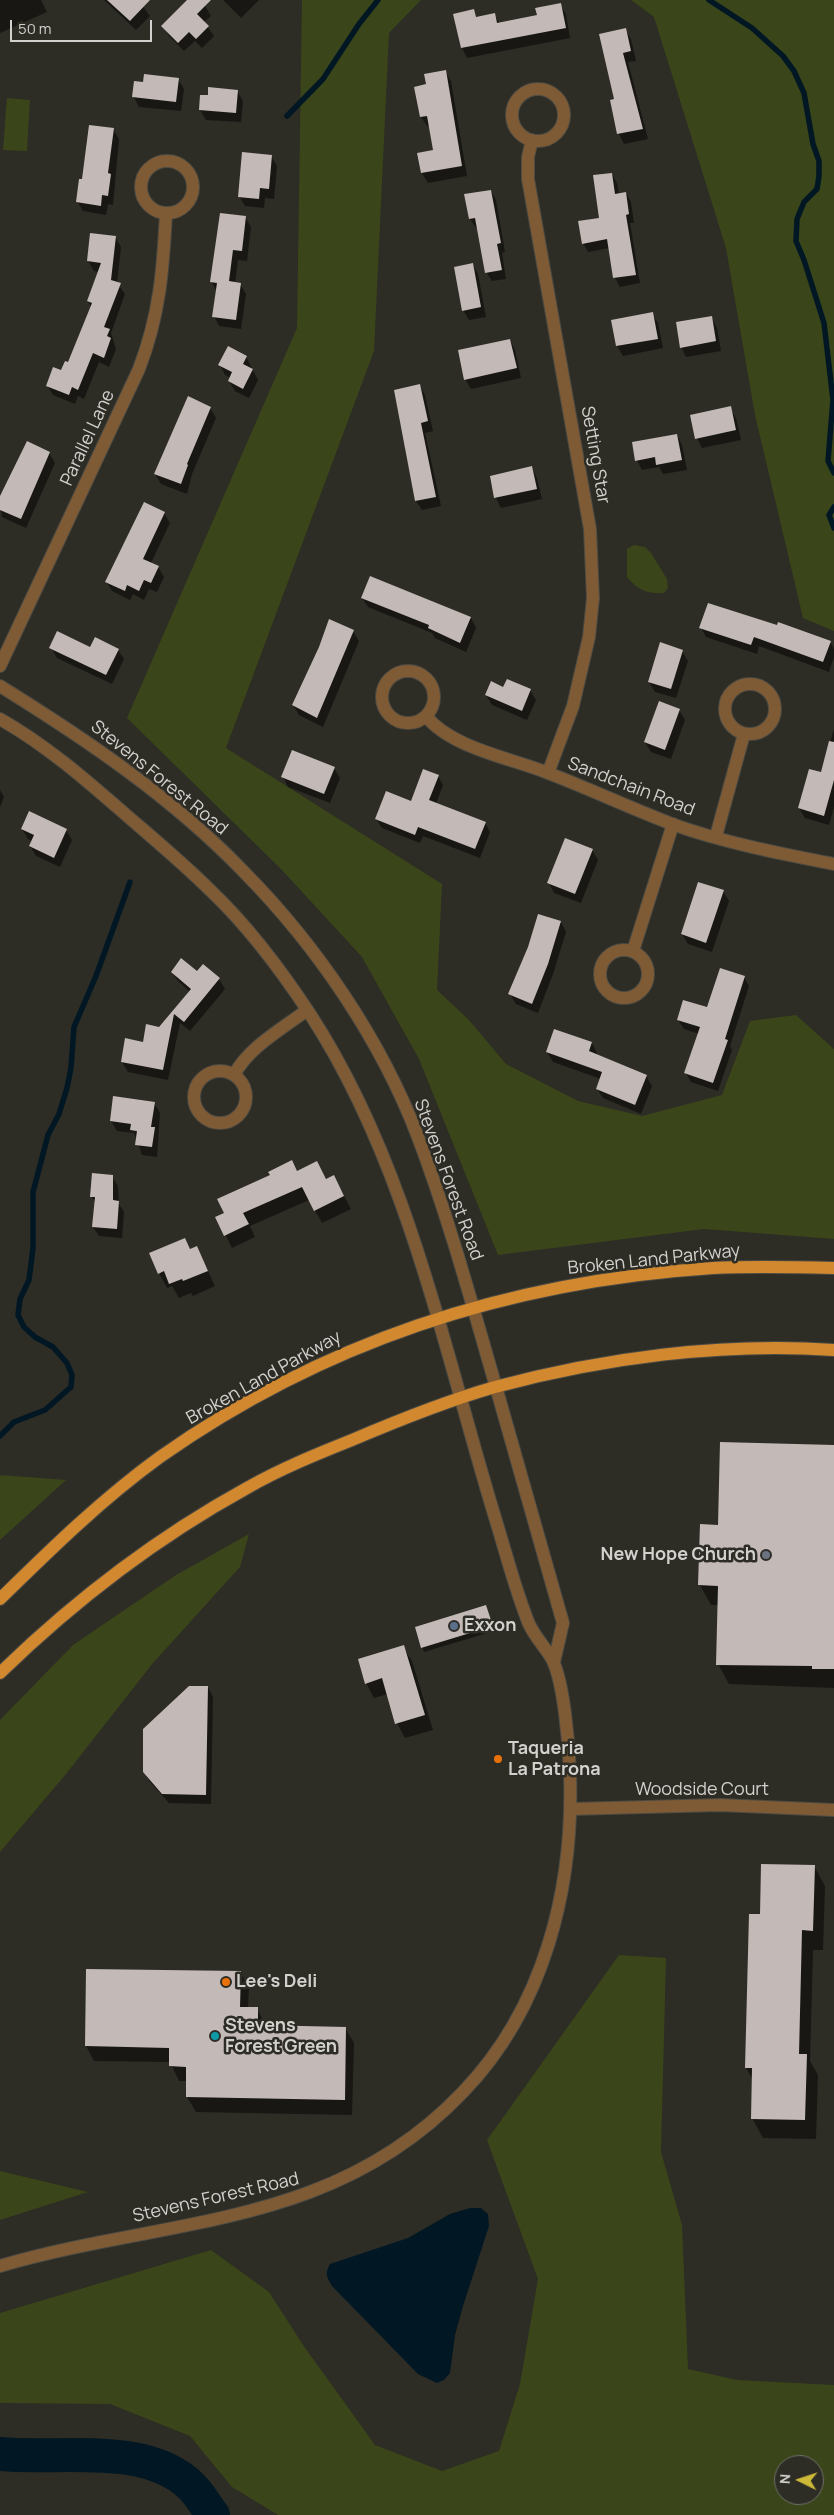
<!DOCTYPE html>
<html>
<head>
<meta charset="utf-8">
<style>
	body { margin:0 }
	#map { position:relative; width:834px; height:2515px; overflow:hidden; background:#2d2c25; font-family:Manrope,sans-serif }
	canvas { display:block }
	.north { position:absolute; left:774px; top:2455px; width:50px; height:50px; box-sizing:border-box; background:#2d2c25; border:1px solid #6f6e68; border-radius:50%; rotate:274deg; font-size:14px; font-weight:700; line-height:20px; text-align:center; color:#d2d1cd }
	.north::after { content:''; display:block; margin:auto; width:18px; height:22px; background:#ccb938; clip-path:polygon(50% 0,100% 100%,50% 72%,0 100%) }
	.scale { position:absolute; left:10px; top:20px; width:142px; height:22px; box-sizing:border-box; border:2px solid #d2d1cd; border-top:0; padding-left:6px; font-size:15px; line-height:18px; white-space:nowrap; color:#d2d1cd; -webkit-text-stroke:4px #2d2c25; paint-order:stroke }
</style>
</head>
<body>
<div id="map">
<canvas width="834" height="2515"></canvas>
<div class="north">N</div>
<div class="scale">50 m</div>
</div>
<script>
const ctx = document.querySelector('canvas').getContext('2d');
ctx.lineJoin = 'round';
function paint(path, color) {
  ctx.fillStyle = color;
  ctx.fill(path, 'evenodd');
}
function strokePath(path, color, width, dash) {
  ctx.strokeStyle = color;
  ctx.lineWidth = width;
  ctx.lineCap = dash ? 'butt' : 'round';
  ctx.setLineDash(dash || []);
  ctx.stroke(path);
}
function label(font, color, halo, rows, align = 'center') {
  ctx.font = font + ' Manrope,sans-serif';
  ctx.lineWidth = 5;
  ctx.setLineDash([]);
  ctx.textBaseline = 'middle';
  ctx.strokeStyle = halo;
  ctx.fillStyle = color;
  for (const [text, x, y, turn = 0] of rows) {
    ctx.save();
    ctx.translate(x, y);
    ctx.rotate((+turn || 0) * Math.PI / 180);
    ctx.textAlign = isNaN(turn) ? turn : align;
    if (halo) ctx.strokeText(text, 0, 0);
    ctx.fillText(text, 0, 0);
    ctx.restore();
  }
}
const green = new Path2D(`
	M302 0H421L389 33 374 351 226 748 442 884 437 990 469 1020 506 1064 578 1101 642 1116 722 1095 750 1021 796 1015 834 1049V1239L704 1229 498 1255 419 1059 362 957 281 869 127 718 297 328Z
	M631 0H834V631L803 618 755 415 726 248 654 17Z
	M7 98 30 100 27 151 3 150Z
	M634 545 645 547 651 553 667 579 668 588 664 593C647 594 638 590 627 577V549Z
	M0 1476 1 1475 66 1480 0 1540Z
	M249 1534 240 1567 153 1663 66 1774 0 1852V1720L73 1645 176 1575Z
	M619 1955 666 1958 661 2152 682 2225 688 2369 737 2380 834 2385V2515H278L232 2487 190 2436 110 2404 0 2403V2313L211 2250 269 2292 303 2345 375 2445 442 2471 499 2451 520 2384 538 2279 487 2140ZM784 2465H814V2495H784Z
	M0 2171 88 2192 0 2220Z`);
const water = new Path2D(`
	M470 2208H481L488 2214 489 2226 463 2306 455 2335 450 2373 444 2380 437 2383 418 2374 332 2286C326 2276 325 2273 330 2264L408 2238 450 2214Z`);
const shadow = new Path2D(`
	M0 0H41L47 12 0 33Z
	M104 0H138L150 16 136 30Z
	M189 0H199L205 6 211 16 204 22 214 36 202 48 195 41 184 51 169 36 163 26Z
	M223 0H259L241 18Z
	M560 5 566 14 570 38 467 58 462 48 455 15 473 11 477 18 494 14 500 24 538 16Z
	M625 30 631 39 636 61 628 62 648 139 624 144 619 134 611 101 615 100Z
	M445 71 451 81 467 176 428 183 422 173 419 154 435 151 430 126H427L421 117 427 85Z
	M178 79 184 89 181 111 139 107 134 97 144 83Z
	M237 91 243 101 241 122 206 120 200 110 201 96Z
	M113 129 119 139 113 205 108 204 106 215 83 211 77 201Z
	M271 156 277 166 274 199 265 198 264 208 245 206 239 196Z
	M612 174 617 183 619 194 626 193 631 202 634 223H630L640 283 620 287 615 278 610 248 588 252 583 243 600 219Z
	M491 191 496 200 505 252 502 253 506 279 492 281 486 272 478 228H476L470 219 466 195Z
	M245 217 251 227 247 261 238 260 235 283 240 284 246 294 241 329 219 326 214 316 217 292 211 281Z
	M91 234 115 237 121 247 117 283 125 294 111 333 116 349 109 367 99 362 84 399 78 396 75 404 53 395 47 385 69 364 91 307 88 301 99 272 94 271 88 261Z
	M473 265 478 274 486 317 469 320 463 310Z
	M652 314 658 323 663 348 623 356 617 346 613 321Z
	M712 318 717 328 721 351 686 357 681 347Z
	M510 340 515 350 521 378 471 389 465 379Z
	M246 357 258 380 249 398 235 391 229 381 231 378 225 375 220 365Z
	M420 386 425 395 433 431 425 433 441 506 422 510 416 501 405 448H408Z
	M210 408 216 418 192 474 187 494 161 484 155 474Z
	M730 408 736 418 741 440 702 448 697 438Z
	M677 435 682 445 687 470 663 474 659 467 642 470 637 460Z
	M49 453 55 463 26 528 2 517 0 499Z
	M532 468 537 478 542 499 501 508 496 498 491 476Z
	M164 513 170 523 151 563 158 567 164 577 157 592 149 589 144 600 133 594 130 600 112 591 106 581Z
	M371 577 471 618 476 628 466 652 435 638 432 633 368 607 362 598Z
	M701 628 830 642 834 649V657L829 672 759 646 757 654 706 637Z
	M353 631 359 641 323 727 299 715 293 705Z
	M51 648 118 650 124 659 112 684 57 658Z
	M682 651 688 661 676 698 655 692 649 682Z
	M504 689 530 690 536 700 527 720 492 705 486 695Z
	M679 710 685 720 671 759 651 752 645 742Z
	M834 729V807L829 825 805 818 799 808 821 774Z
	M334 768 340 778 330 803 288 787 283 777Z
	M438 776 443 785 436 804 485 823 490 832 480 858 423 836 420 843 382 828 376 819 411 802Z
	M0 790 4 797 0 807Z
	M30 813 66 830 72 840 60 867 36 856 30 846 32 841 28 839 22 829Z
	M592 850 598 860 581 903 554 893 549 883Z
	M723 891 729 901 712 952 688 944 682 934Z
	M561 922 566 932 553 974 538 1013 516 1004 510 994Z
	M203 965 219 979 225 989 190 1031 180 1023 168 1080 128 1072 122 1062 160 1028 190 992 178 981 172 972 197 973Z
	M744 977 749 986 730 1046 732 1050 718 1091 691 1082 686 1073 699 1034 684 1029 678 1020 708 1008Z
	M592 1043 597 1053 596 1056 646 1076 652 1086 641 1114 603 1098 597 1089 601 1079 553 1062 547 1052Z
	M114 1097 154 1103 160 1113 157 1157 142 1155 134 1133 117 1131 111 1121ZM133 1129 143 1133 133 1131Z
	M317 1163 327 1180 334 1177 351 1209 322 1223 309 1200 250 1226 255 1237 232 1248 217 1217Z
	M112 1177 118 1186 119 1204 124 1212 122 1238 99 1236 93 1227 96 1204 91 1196Z
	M185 1239 191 1250 197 1248 215 1286 193 1296 191 1293 179 1298 172 1286 167 1288 159 1273Z
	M834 1446V1688L729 1684 718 1664 719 1605H711L700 1585 701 1526H719Z
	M486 1606 494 1631 424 1652 422 1647Z
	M403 1647 412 1661 433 1730 405 1738 397 1723 388 1694 374 1698 366 1683Z
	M208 1687 213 1697 211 1804 169 1803 150 1782 144 1772Z
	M814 1866 825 1886 823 1950H813L810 2061 818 2075 816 2139 763 2138 752 2118 753 2080 746 2068 761 1916Z
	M240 1972 249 1987 248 2008H257L266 2027 345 2028 354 2043 352 2115 196 2112 187 2097V2081H179L170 2062 94 2061 86 2046Z`);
const stream = new Path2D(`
	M709 0 752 28 783 56 794 71 804 93 813 144 819 161V176L817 189 804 202 797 219 796 241 804 260 824 323 833 400 828 461 834 473
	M287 116 323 79 359 24 378 0
	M834 507 829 515 834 528
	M0 1436 14 1422 45 1410 71 1387 72 1375 67 1363 53 1347 35 1337 24 1327 18 1315 20 1299 29 1280 33 1248V1192L48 1135 59 1114 67 1088 71 1068 74 1027 96 976 130 882`);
const river = new Path2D(`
	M0 2454C59 2460 146 2441 192 2487 200 2495 206 2506 213 2515`);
const building = new Path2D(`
	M107 0H150L130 21Z
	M187 0H211L197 14 209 26 196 39 189 32 178 43 161 26Z
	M561 3 566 28 461 48 453 14 474 9 476 17 495 13 497 23 537 15 535 8Z
	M626 28 631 51 623 53 643 129 617 134 610 100 614 99 599 34Z
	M446 70 462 166 421 173 417 153 433 150 427 116 420 117 414 87 426 84 424 74Z
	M144 74 179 78 176 102 132 97 134 81 143 82Z
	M208 87 238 90 236 113 199 110 200 95H208Z
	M89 125 114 128 108 173 111 174 108 196 102 195 101 206 76 202 79 179H82Z
	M242 152 272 155 269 189 260 188 259 199 238 197Z
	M612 173 615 194 626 192 629 214 626 215 636 275 613 278 607 239 582 244 578 221 599 218 593 175Z
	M491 190 501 243 497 244 502 270 485 273 475 218 469 219 464 194Z
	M220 213 246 216 242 251 233 250 229 281 241 283 236 320 212 317 217 283 210 282Z
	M90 233 116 236 111 280 121 283 104 327 110 329 107 336 111 338 104 358 93 353 78 390 72 387 69 395 46 386 53 367 61 370 65 361 68 362 92 303 87 301 101 263 87 261Z
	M473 263 481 307 462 311 454 267Z
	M653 312 658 339 616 346 611 320Z
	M712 316 716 341 680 348 676 322Z
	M510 339 517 368 464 380 458 350Z
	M228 346 247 356 243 364 253 369 243 389 228 381 232 372 218 365Z
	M420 384 428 421 421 423 436 497 415 501 394 390Z
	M188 396 211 407 187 464 188 465 181 484 154 474Z
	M731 406 736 430 695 439 690 415Z
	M677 434 682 460 656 465 655 457 635 461 632 442Z
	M27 441 50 452 21 519 0 510V496Z
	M532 466 537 489 494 498 490 476Z
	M144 502 165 512 143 559 159 566 151 583 144 580 139 591 127 585 125 591 105 582Z
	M370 576 471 617 460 643 428 628 429 625 361 598Z
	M708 603 777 625 778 622 831 641 823 662 754 637 751 645 699 628Z
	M329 619 354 630 317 718 292 705 319 647Z
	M57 631 90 647 95 637 119 649 106 675 49 648Z
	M660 642 683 650 671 689 648 682Z
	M507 679 531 689 522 711 485 695 491 681 503 687Z
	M659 701 680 709 665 750 644 742Z
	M829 741 834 742V780L824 816 798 808 809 769 821 772Z
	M292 750 335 767 324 794 281 777Z
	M423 769 439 775 429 800 486 822 475 849 418 827 415 835 375 819 386 791 411 801Z
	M29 811 67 829 54 858 29 846 34 835 21 829Z
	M565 838 593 849 575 894 547 883Z
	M698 882 724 890 706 943 681 934Z
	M538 914 561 921 548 964 532 1004 508 994 528 947Z
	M181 958 197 971 203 964 220 978 184 1022 174 1014 163 1070 121 1062 125 1038 143 1042 146 1024 159 1027 191 989 171 972Z
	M720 968 745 976 725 1039 728 1040 713 1083 684 1073 700 1027 677 1020 683 1000 707 1007Z
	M554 1029 592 1042 589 1051 647 1075 635 1105 596 1089 602 1072 546 1052Z
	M113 1096 155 1102 151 1127H155L152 1147 135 1145 137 1131 130 1130 131 1124 110 1121Z
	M292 1160 297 1171 317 1161 326 1179 334 1175 344 1196 314 1211 302 1187 243 1213 249 1224 224 1236 215 1217 224 1213 217 1199 270 1175 268 1172Z
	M92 1173 113 1175V1200L119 1201 117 1229 92 1227 95 1197H90Z
	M185 1238 190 1249 197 1246 208 1271 183 1281 182 1279 169 1284 164 1271 158 1274 149 1253Z
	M720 1442 834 1445V1669H812V1666L716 1665 718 1586 698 1585 700 1524 718 1525Z
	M486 1605 493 1626 421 1648 415 1627Z
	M404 1645 425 1715 395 1724 382 1678 365 1684 358 1659Z
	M189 1686H208L206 1795 162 1794 143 1772V1729Z
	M761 1864 815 1865 813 1931 802 1930 799 2054H807L805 2120 751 2119 752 2068H745L749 1914H760Z
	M86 1969 241 1971 240 2007H258V2025L346 2027 345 2100 186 2097V2067L169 2066V2048L85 2046Z`);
const minor = new Path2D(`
	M512 115a26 26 0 1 1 52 0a26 26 0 1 1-52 0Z
	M532 140 528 157V179L590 529 593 598 589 637 573 706 548 773
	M141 187a26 26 0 1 1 52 0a26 26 0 1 1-52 0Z
	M0 666 139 369C160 314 163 270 166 213
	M382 697a26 26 0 1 1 52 0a26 26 0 1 1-52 0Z
	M725 709a25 25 0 1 1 50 0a25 25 0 1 1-50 0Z
	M0 686C87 740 173 798 244 872 317 946 381 1040 418 1137 449 1219 472 1304 496 1387 518 1466 541 1544 563 1623L554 1662
	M426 716C451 748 511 758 548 773 590 789 630 808 672 824 721 842 782 854 834 864
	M0 719C46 745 86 780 125 814 154 839 184 864 211 891 249 927 281 970 310 1014 409 1166 444 1352 497 1524 507 1557 516 1592 529 1624 535 1637 545 1647 552 1659 564 1682 569 1745 570 1773 574 1887 545 2007 463 2092 333 2229 168 2217 0 2266
	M716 836 744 734
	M600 974a24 24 0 1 1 48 0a24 24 0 1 1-48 0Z
	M633 951 673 824
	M194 1097a26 26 0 1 1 52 0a26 26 0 1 1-52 0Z
	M234 1075C249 1047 282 1029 307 1010
	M571 1809 720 1805 834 1810`);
const major = new Path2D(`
	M0 1599C51 1549 102 1499 160 1457 326 1340 511 1281 713 1268 753 1266 794 1267 834 1268
	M0 1673C74 1601 156 1538 247 1488 280 1469 317 1454 352 1440 399 1420 446 1401 495 1387 603 1358 722 1342 834 1350`);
const markers = [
	[766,1555,5,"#6b7280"],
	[454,1626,5,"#5c6f8a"],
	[498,1759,5,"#e8710a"],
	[226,1982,5,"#e8710a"],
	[215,2036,5,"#0f9aa8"]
];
const streetNames = [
	["Parallel Lane",88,438,-65],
	["Setting Star",595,455,80],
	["Stevens Forest Road",159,778,39],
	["Sandchain Road",631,787,21],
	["Stevens Forest Road",448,1180,70],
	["Broken Land Parkway",654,1260,-6],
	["Broken Land Parkway",264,1378,-29],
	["Woodside Court",702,1790],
	["Stevens Forest Road",216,2198,-13]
];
const poiNames = [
	["New Hope Church",756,1555,"right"],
	["Exxon",464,1626],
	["Taqueria",508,1749],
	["La Patrona",508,1770],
	["Lee's Deli",236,1982],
	["Stevens",225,2026],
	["Forest Green",225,2047]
];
paint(green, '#3a4619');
paint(water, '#011824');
paint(shadow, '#0007');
strokePath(stream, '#011824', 5.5);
strokePath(river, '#011824', 34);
paint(building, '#c3b9b7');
strokePath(minor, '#4b4a43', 14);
strokePath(major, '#4b4a43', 14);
strokePath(minor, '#7f5b35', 12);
strokePath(major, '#d1882f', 12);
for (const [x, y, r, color] of markers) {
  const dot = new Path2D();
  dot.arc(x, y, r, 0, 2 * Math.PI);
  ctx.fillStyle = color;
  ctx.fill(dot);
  strokePath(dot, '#2d2c25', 2);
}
label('18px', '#d2d1cd', '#2d2c25', streetNames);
label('bold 18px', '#d2d1cd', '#2d2c25', poiNames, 'left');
</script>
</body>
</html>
